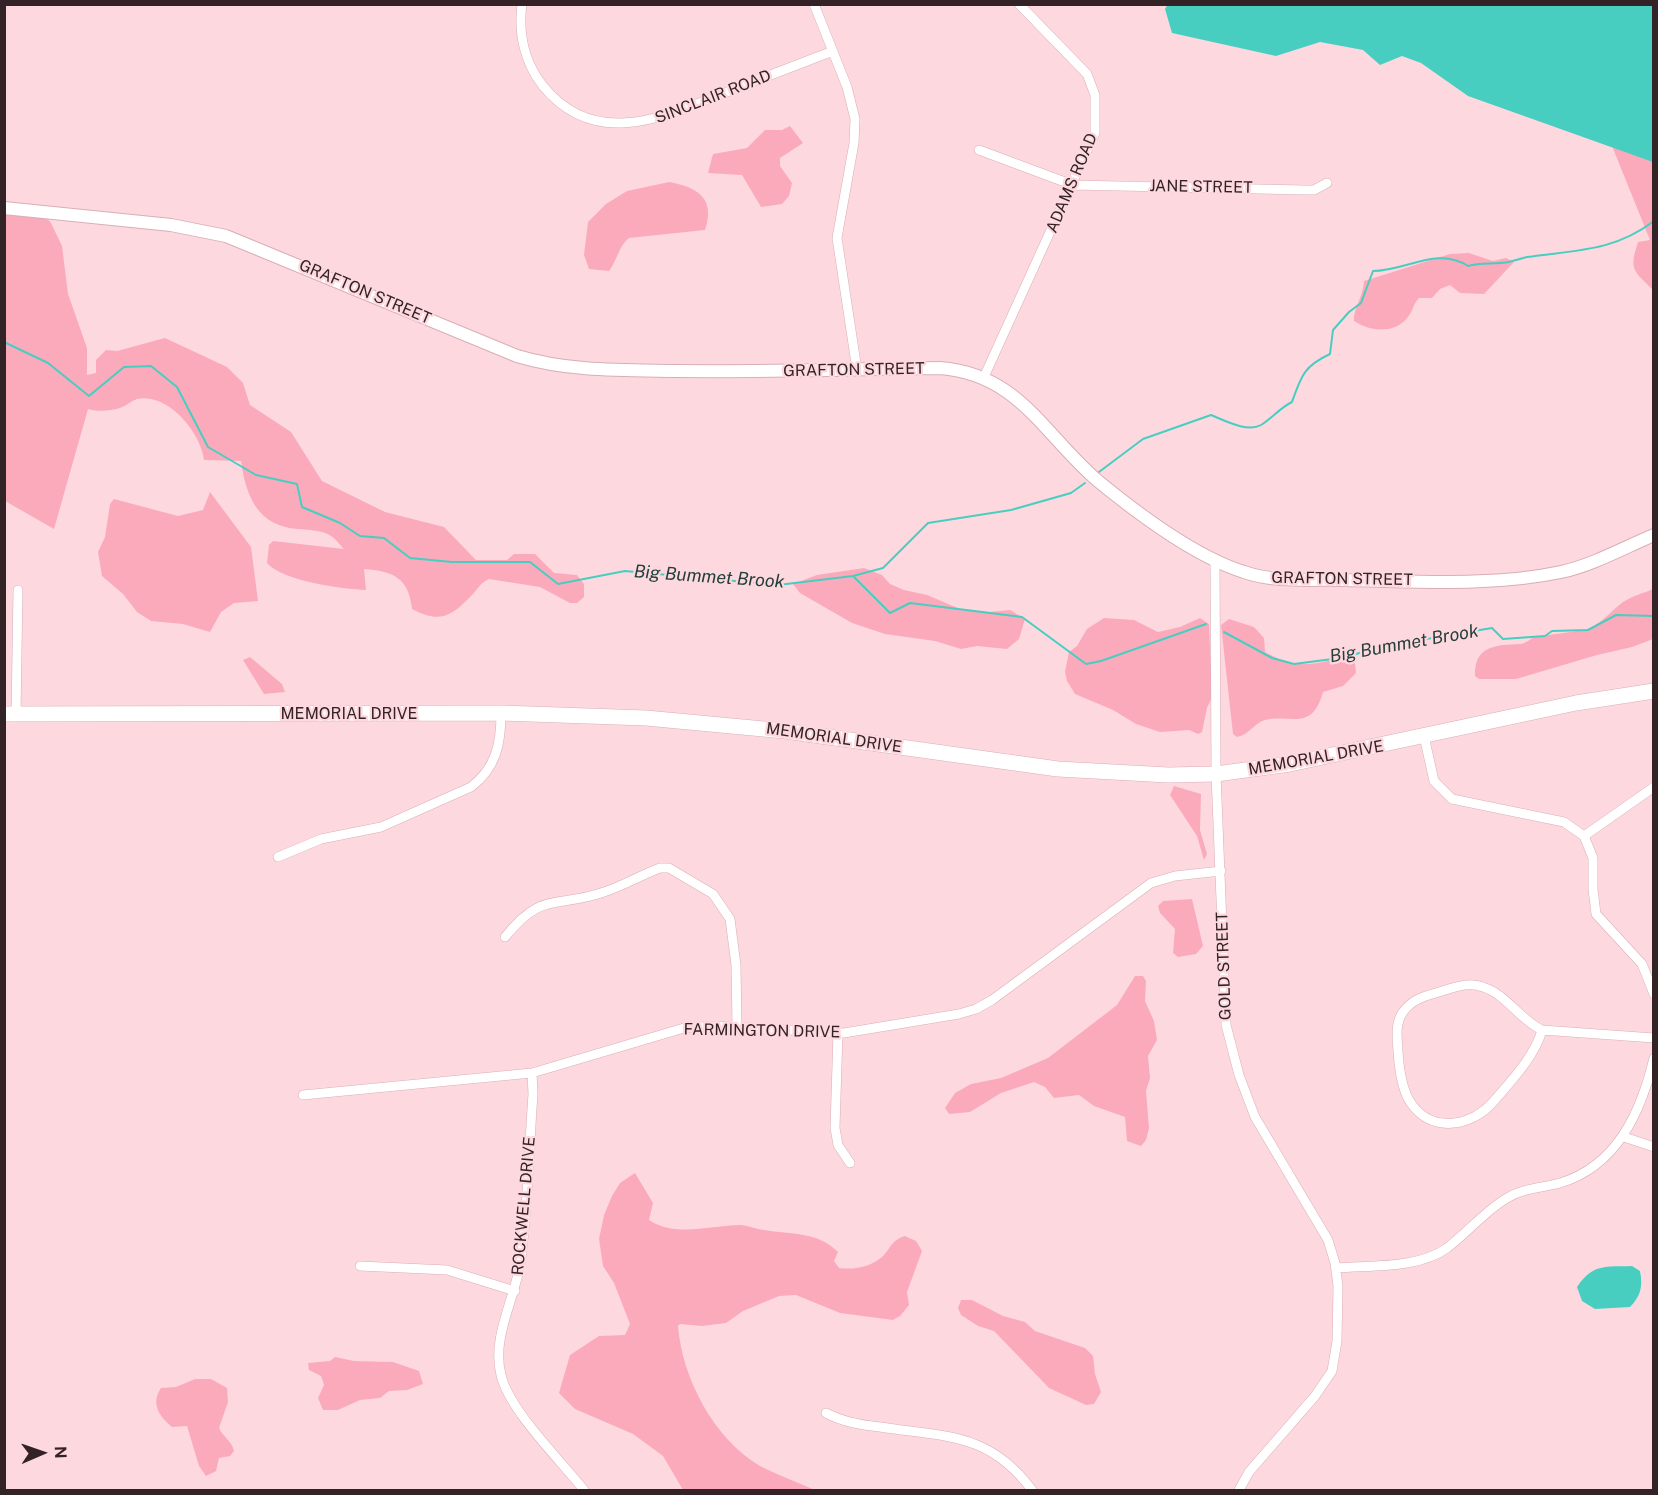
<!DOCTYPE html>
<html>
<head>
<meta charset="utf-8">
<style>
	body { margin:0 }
	#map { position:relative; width:1658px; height:1495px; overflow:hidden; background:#fdd9df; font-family:"Public Sans",sans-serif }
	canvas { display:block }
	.frame { position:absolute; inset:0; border:6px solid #342326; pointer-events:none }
	.north { position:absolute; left:12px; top:1423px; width:60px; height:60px; -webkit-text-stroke:4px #fdd9df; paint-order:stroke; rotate:88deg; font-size:16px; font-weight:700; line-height:24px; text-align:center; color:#342326 }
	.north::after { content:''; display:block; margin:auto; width:21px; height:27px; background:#342326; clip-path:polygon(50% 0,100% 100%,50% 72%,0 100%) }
</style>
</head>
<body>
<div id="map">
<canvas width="1658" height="1495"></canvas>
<div class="frame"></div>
<div class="north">N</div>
</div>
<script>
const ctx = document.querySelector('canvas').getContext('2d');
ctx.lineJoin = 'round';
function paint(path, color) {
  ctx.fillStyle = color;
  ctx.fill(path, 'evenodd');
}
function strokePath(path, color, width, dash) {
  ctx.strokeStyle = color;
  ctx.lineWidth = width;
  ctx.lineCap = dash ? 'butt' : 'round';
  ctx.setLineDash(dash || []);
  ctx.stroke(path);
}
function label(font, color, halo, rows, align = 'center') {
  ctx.font = font + ' "Public Sans",sans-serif';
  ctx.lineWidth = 4.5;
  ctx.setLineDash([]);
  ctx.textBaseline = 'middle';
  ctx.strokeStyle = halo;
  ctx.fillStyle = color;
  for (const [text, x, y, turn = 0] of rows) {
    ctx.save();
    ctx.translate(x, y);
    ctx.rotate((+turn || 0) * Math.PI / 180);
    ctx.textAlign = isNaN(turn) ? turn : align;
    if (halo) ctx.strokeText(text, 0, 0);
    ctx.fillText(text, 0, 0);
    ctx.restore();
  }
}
const green = new Path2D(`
	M1555 5H1653V290C1633 270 1629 270 1638 242L1650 240Z
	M790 126 803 143 780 158V166L792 183 789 196 782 204 761 207 742 175 708 173 713 154 747 148 765 130H782Z
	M669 182C697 187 716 198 705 230L629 238C619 245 617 261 609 271L589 269 584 255 588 222 606 204 627 191Z
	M4 201 40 210 51 223 62 246 68 294 87 348V375L96 373V360L106 350 117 351 165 338 227 367 243 383 250 405 291 432 322 481 385 512 444 527 476 560H507L514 554H535L554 573 577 575 584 584V597L577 603H570L540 587 489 579C480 583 478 589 471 596 450 618 439 623 412 609 409 578 393 571 364 569L366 590C343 589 282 581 267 563L269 545 273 541 344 549C340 545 336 539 331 536 323 530 308 530 298 529 258 526 246 497 241 461L204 460C201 433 168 392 137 399 131 401 126 406 120 408 111 411 96 412 88 409L54 529 5 501Z
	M1469 253 1493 261 1506 258 1514 262 1484 294 1460 293 1450 285 1440 289 1432 298H1419C1413 304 1414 308 1410 314 1397 335 1371 332 1354 321 1353 308 1363 298 1364 281L1450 254Z
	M210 492 251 547 258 601 234 603 221 612 210 632 183 624 151 621 137 612 123 594 102 576 98 552 105 537 110 504 114 499 178 516 203 510Z
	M864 568 882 575 890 584 904 590 927 595 960 609 989 612 1010 610 1025 619 1019 639 1007 649 977 646 961 649 935 641 885 634 852 623 800 593 793 584 817 575Z
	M1653 589V639L1632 647 1597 655 1516 679H1479L1475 676C1474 645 1497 645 1520 644 1526 644 1530 638 1536 637 1544 635 1585 631 1590 628 1603 622 1612 610 1623 602 1632 596 1644 593 1653 589Z
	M1104 618 1134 620 1158 632 1180 627 1200 618 1209 624 1212 697 1207 708 1202 732 1198 734 1189 730 1160 732 1136 724 1113 710 1075 694 1067 681 1065 672 1069 652 1077 646 1087 629Z
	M1229 619 1254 627 1264 638 1265 652C1299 672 1319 663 1354 654L1356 673 1343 686 1323 692C1312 732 1291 714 1265 720 1254 723 1249 735 1237 737L1233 734 1221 625Z
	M250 657 282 684 285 692 264 694 243 660Z
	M1174 786 1201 794 1200 830 1207 854 1204 860 1197 836 1170 795Z
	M1192 899 1203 946 1196 954 1178 957 1173 953 1175 929 1160 913 1158 906 1163 901Z
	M1135 976H1143L1146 981 1145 1001 1154 1021 1157 1040 1148 1056 1150 1078 1146 1091 1149 1128 1146 1140 1141 1146 1127 1141 1125 1117 1094 1106 1079 1095 1054 1098 1045 1087 1034 1082 1001 1093 970 1112 949 1114 945 1108 955 1093 971 1084 1001 1078 1048 1058 1117 1005Z
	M635 1173 653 1203 649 1220C675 1238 712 1225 741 1225 749 1226 756 1229 764 1230 792 1235 817 1231 838 1252L834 1261 839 1268C855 1270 872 1267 884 1255 892 1246 892 1240 905 1236L916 1241 922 1251 907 1292 909 1305 900 1316 893 1320 840 1313 796 1295 779 1296 743 1311 726 1323 702 1326 680 1324 678 1326C682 1378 714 1439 760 1466 778 1475 797 1482 815 1490H683L663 1456 633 1434 575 1409 559 1393 570 1355 599 1336 625 1335 630 1324 614 1283 603 1266 599 1239 604 1215 612 1196 620 1183Z
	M961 1300H972L1003 1316 1025 1322 1035 1331 1085 1348 1093 1356 1095 1374 1101 1392 1094 1404 1086 1405 1049 1388 994 1331 978 1326 961 1315 958 1308Z
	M335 1357 354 1361 393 1362 419 1371 423 1384 407 1390 389 1391 380 1398 360 1400 338 1410H323L318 1398 324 1385 321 1376 309 1370 308 1363 330 1361Z
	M195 1379H211L227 1388 228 1402 219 1428C223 1437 232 1441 234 1451L230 1456 219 1458 216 1471 206 1476 199 1466 187 1426 172 1427C160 1417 150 1404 161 1388L176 1387Z`);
const water = new Path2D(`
	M1168 4 1653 5V162L1468 96 1421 63 1402 56 1380 65 1363 50 1320 42 1276 56 1172 33 1165 9Z
	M1632 1266 1640 1271C1643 1286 1641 1296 1630 1307L1595 1309 1582 1301 1577 1287C1593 1263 1606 1267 1632 1266Z`);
const stream = new Path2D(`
	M4 342 48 363 89 396 124 367 151 366 177 387 208 447 256 475 297 484 302 507 340 523 360 536 384 538 410 558 452 562H530L558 584 625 571 778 585 853 576 890 613 910 603 1022 617 1086 664 1101 661 1206 624
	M1099 472 1143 439 1211 415C1224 420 1247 433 1261 425 1272 418 1280 408 1292 402 1301 376 1304 366 1330 354L1333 330 1349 312 1361 303 1373 271C1406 271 1437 246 1468 266 1480 263 1488 264 1500 263 1509 263 1518 259 1527 257 1575 250 1613 252 1654 221
	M853 576 883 568 928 523 1011 510 1071 493 1085 483
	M1224 632 1272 658 1294 664 1348 657 1373 648 1492 628 1503 639 1545 636 1552 631 1588 630 1616 615 1654 616`);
const minor = new Path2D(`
	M522 4C518 34 525 63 543 86 595 150 664 117 727 92 762 78 797 65 833 51
	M814 4 847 87 855 119 854 143 837 238 857 370
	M979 150 1073 185 1304 190H1314L1327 183
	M984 377 1095 133V95L1087 74 1019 4
	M1215 561 1216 774 1226 1025 1239 1075 1255 1117 1328 1240 1335 1263 1338 1286 1337 1341 1332 1371 1315 1396 1249 1472 1239 1490
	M16 714 18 590
	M1424 736 1434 781 1452 799 1564 822 1584 836 1593 858V889L1596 914 1642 964 1654 994
	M1584 836 1654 787
	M278 857 321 839 381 827 471 787C496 768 501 744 501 713
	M505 937C543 890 555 909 604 892 623 886 641 875 660 868H669L713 894 730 919 736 965 737 1028
	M1542 1030C1535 1056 1511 1081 1494 1101 1471 1128 1429 1134 1409 1100 1401 1086 1399 1067 1398 1051 1397 1038 1395 1023 1403 1012 1412 999 1425 996 1439 992 1453 988 1468 981 1483 987 1506 994 1520 1020 1542 1030L1654 1038
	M838 1033 835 1128 838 1145 850 1163
	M532 1073 533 1094C529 1149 528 1204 521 1259 516 1297 491 1337 501 1375 509 1410 561 1461 584 1490
	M303 1095 532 1073 684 1028 714 1026 844 1033 959 1014 976 1009 992 1000 1151 883 1175 876 1221 871
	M1624 1137 1654 1147
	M360 1266 447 1270 515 1291
	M1336 1268C1370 1265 1418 1269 1447 1248 1468 1232 1485 1211 1507 1198 1523 1188 1542 1188 1560 1183 1617 1166 1641 1112 1654 1058
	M826 1413C843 1422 860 1425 880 1427 945 1437 989 1432 1032 1490`);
const tertiary = new Path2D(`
	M4 208 171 225 226 236 517 356C570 372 624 370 680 371 767 372 853 369 940 368 1019 374 1044 435 1098 481 1137 513 1196 557 1244 572 1275 583 1311 579 1343 580 1415 581 1490 587 1561 572 1593 565 1623 548 1654 535`);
const primary = new Path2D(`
	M4 714 501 713 646 718 785 731 1058 769 1168 775 1216 774 1290 764 1576 703 1654 691`);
const streetNames = [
	["SINCLAIR ROAD",713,97,-21],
	["ADAMS ROAD",1072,183,-67],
	["JANE STREET",1201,187,1],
	["GRAFTON STREET",365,292,23],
	["GRAFTON STREET",854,370,-1],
	["GRAFTON STREET",1342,579,1],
	["MEMORIAL DRIVE",349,714],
	["MEMORIAL DRIVE",834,738,8],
	["MEMORIAL DRIVE",1316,758,-10],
	["GOLD STREET",1224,966,-92],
	["FARMINGTON DRIVE",762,1031,1],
	["ROCKWELL DRIVE",524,1206,-85]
];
const waterNames = [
	["Big Bummet Brook",709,577,4],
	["Big Bummet Brook",1404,644,-10]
];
paint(green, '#fbaabb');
paint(water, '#48cec1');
strokePath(stream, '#48cec1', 2);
strokePath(minor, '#d9aeb6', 10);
strokePath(tertiary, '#d9aeb6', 14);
strokePath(primary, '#d9aeb6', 16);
strokePath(minor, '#fff', 9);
strokePath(tertiary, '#fff', 12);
strokePath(primary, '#fff', 15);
label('16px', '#342326', '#fdd9df', streetNames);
label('italic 18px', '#223f3b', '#fdd9df', waterNames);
</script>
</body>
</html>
